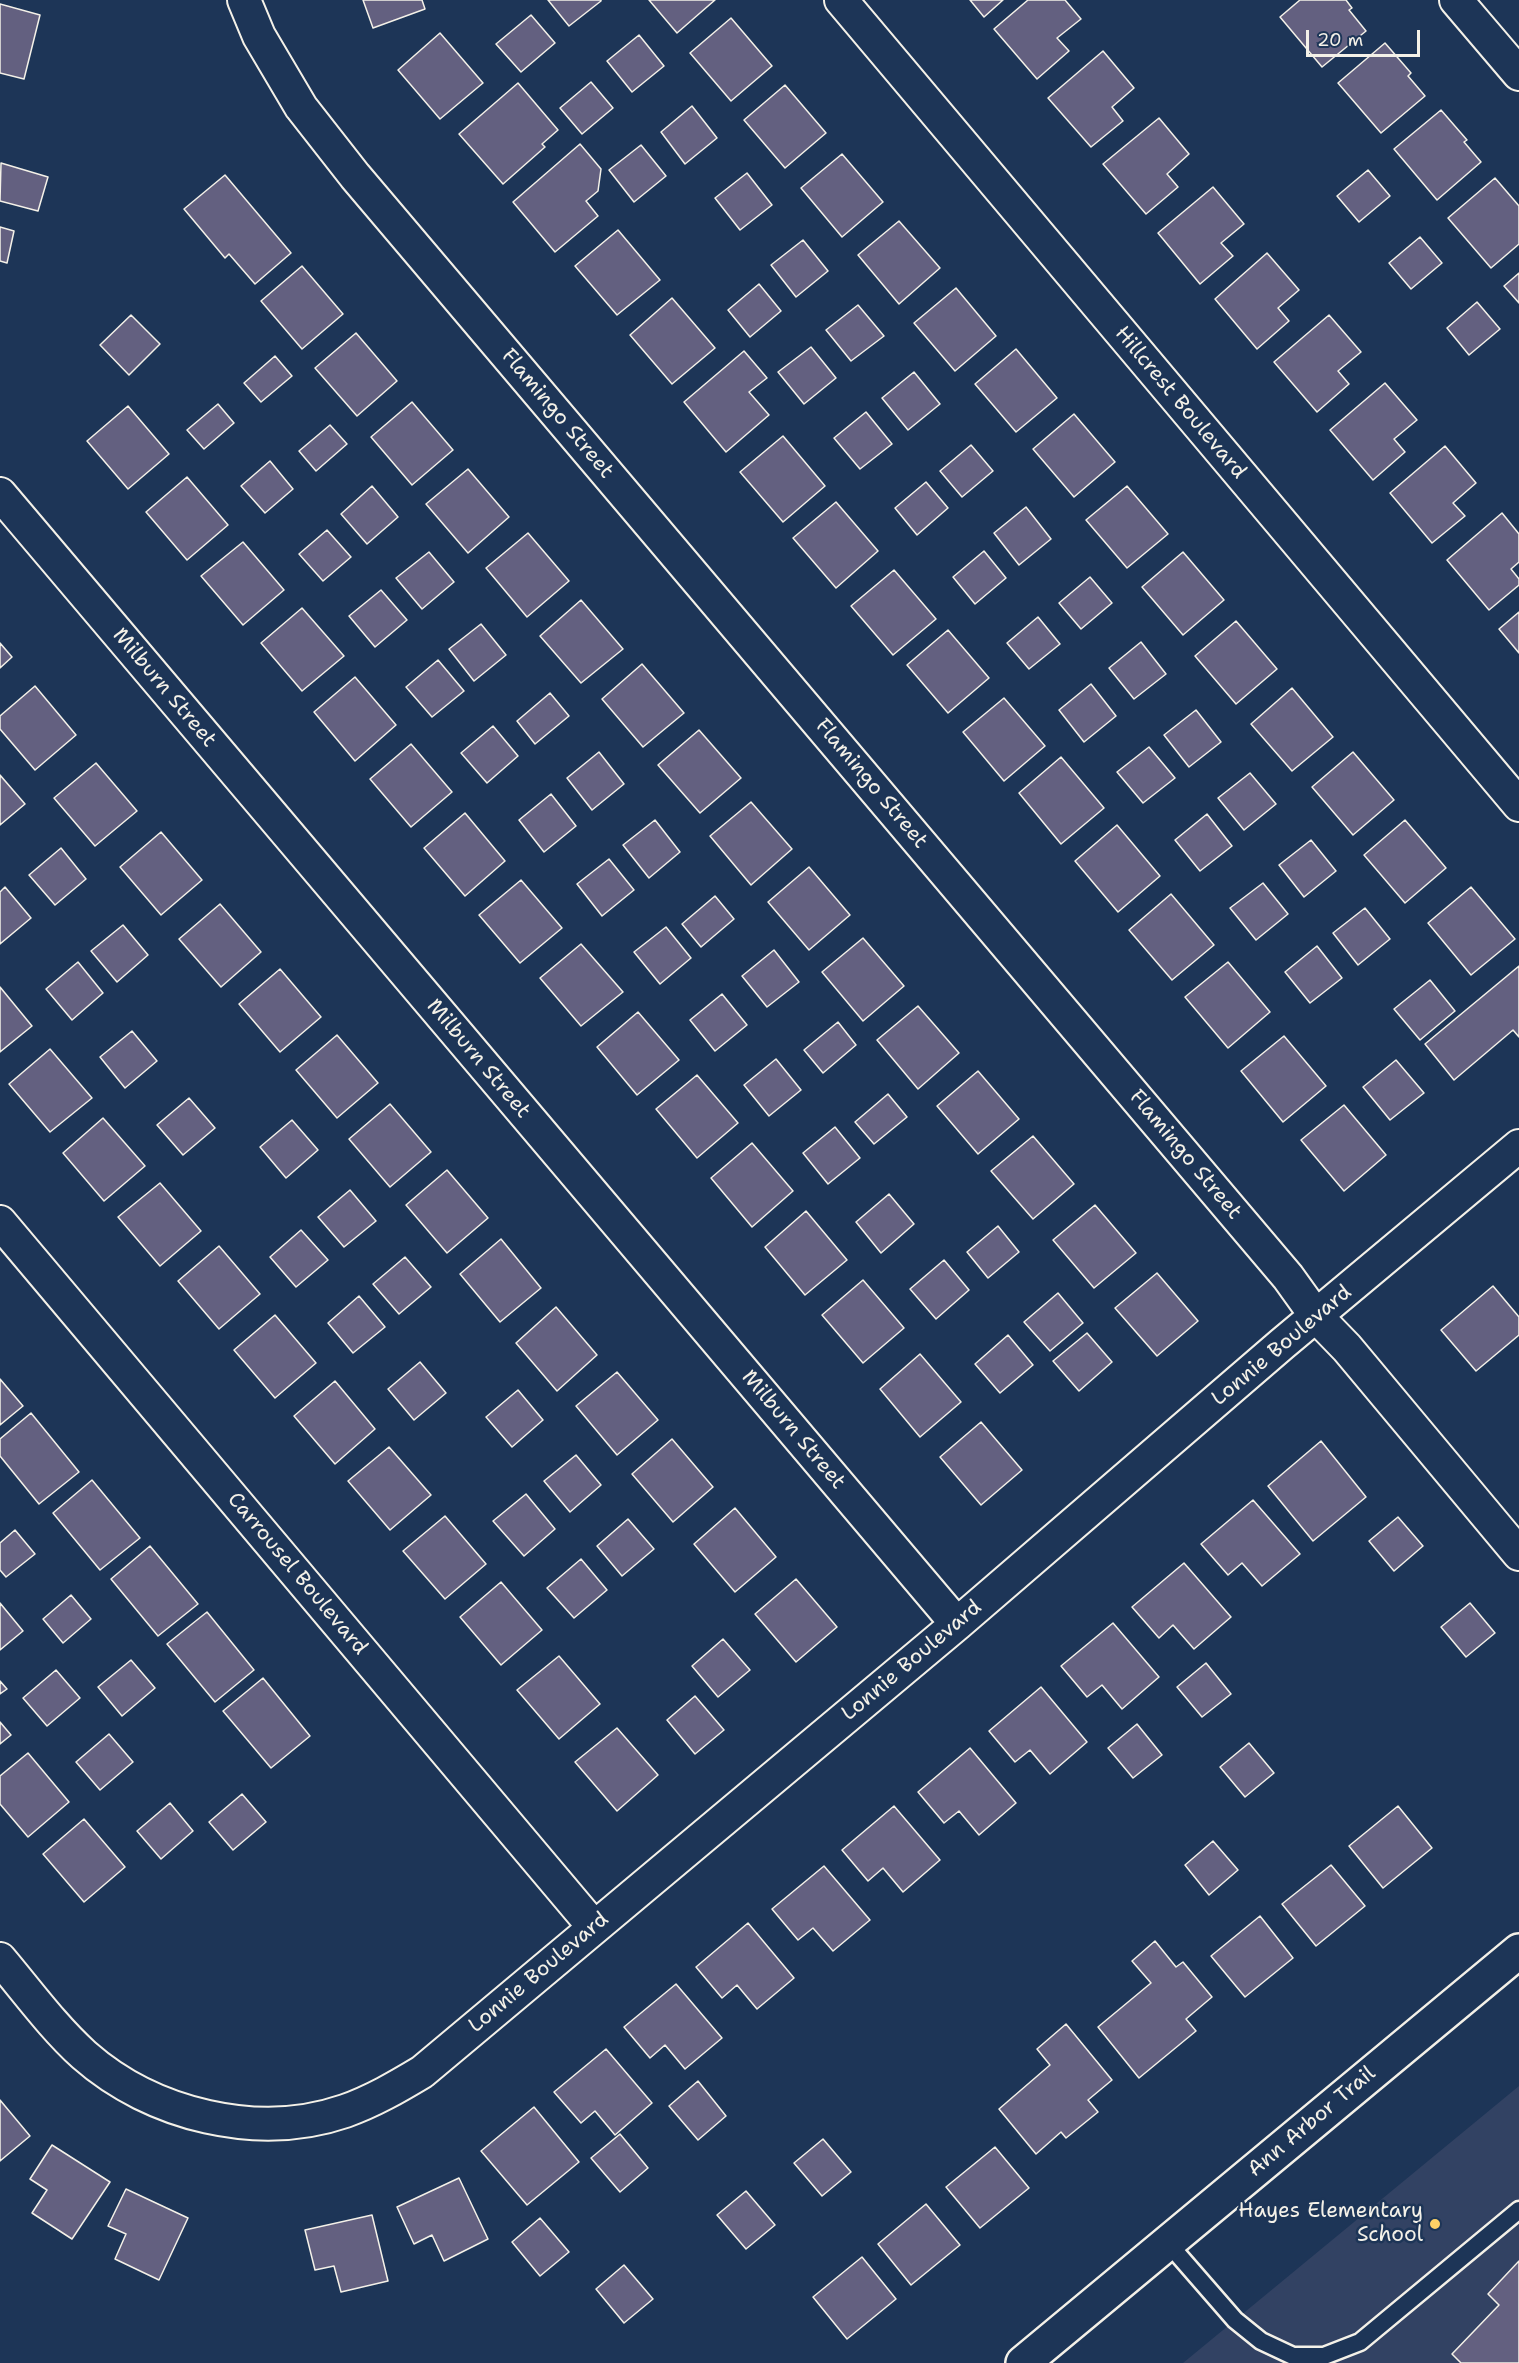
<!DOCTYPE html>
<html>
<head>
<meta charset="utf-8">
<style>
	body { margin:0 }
	#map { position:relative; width:1519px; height:2363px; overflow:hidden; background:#1d3557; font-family:"Shantell Sans",sans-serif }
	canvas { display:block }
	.scale { position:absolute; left:1306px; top:30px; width:114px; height:27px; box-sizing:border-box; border:3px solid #f4f1e8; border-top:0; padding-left:8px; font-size:18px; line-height:21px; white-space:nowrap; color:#f4f1e8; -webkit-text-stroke:4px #1d3557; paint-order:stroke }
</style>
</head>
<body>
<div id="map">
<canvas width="1519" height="2363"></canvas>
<div class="scale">20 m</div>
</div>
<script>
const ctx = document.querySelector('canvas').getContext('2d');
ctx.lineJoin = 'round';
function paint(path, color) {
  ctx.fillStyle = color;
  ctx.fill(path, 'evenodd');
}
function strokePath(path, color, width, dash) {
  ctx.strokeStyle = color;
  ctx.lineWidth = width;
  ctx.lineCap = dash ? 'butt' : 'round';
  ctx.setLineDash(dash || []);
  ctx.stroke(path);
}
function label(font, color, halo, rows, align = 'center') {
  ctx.font = font + ' "Shantell Sans",sans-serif';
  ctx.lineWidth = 5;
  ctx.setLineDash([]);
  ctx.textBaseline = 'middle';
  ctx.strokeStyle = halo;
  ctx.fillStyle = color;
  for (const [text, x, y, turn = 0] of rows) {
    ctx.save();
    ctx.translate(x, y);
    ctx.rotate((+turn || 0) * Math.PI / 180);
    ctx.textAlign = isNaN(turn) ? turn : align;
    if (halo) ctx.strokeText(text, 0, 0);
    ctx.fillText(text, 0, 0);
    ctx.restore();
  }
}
const built = new Path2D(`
	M1519 2086V2363H1183Z`);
const building = new Path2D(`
	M363 0H422L425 9 373 28Z
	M548 0H601V1L569 26Z
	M649 0H715L677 33Z
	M970 0H1003L984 17Z
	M1028 0H1065L1081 19 1057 38 1069 51 1037 79 994 29Z
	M1300 0H1346L1352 8 1349 10 1366 31 1322 67 1280 17Z
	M0 4 40 15 24 79 0 73Z
	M531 15 555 43 521 72 496 44Z
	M731 18 772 66 731 101 690 53Z
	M440 33 483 83 440 119 398 70Z
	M639 35 664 66 632 92 607 61Z
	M1385 43 1411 73 1408 76 1425 96 1381 133 1338 83Z
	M1103 51 1134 88 1112 107 1123 121 1091 147 1048 98Z
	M591 82 613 108 582 134 560 108Z
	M518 83 558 130 542 144 545 147 503 184 459 134Z
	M785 85 826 133 785 168 744 120Z
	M692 106 717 138 685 164 661 132Z
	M1441 110 1467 140 1464 142 1481 162 1437 200 1394 149Z
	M1159 118 1189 154 1167 174 1178 187 1146 214 1103 164Z
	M580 144 601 169 598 191 586 201 598 216 555 252 513 202Z
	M641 145 666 176 634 202 609 170Z
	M842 154 883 202 842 237 801 188Z
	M1 163 48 177 38 211 0 201Z
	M1368 170 1390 196 1359 222 1337 196Z
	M747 173 772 205 740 230 715 198Z
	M225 175 291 253 255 284 229 254 225 258 184 209Z
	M1495 178 1519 206V244L1491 268 1448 218Z
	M1213 187 1244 224 1221 243 1233 256 1200 284 1158 233Z
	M899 221 940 268 899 304 858 255Z
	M0 227 14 231 7 263 0 261Z
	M618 230 660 280 617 315 575 266Z
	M1420 237 1442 263 1411 289 1389 263Z
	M803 240 828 271 796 297 771 265Z
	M1267 253 1299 290 1278 308 1289 321 1257 349 1215 299Z
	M302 266 343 314 302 349 261 301Z
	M1519 273V303L1504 286Z
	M759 284 781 311 750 337 728 310Z
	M956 288 996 336 955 371 914 323Z
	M672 298 715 348 672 384 630 335Z
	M1477 302 1500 329 1469 355 1447 328Z
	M858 305 884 336 851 361 826 330Z
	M131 315 160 344 129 375 100 345Z
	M1329 315 1361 352 1338 371 1349 384 1317 412 1274 362Z
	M356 333 397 381 357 416 315 368Z
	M811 347 836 378 804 404 778 372Z
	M1016 349 1057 398 1016 432 975 384Z
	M744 351 767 378 749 392 769 415 726 452 684 402Z
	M275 356 292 376 261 402 244 383Z
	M914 372 940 404 908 430 882 398Z
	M1385 383 1417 420 1394 439 1405 452 1373 480 1330 430Z
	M412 402 453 450 412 485 371 437Z
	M218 404 234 423 204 449 187 430Z
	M128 406 169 454 128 489 87 441Z
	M866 412 892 444 860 469 834 438Z
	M1074 414 1115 462 1074 497 1033 449Z
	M330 425 347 444 316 471 299 451Z
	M783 436 825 486 783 522 740 472Z
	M971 445 993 471 962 497 940 471Z
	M1445 446 1476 483 1453 503 1465 516 1432 543 1390 493Z
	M270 461 293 489 265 513 241 486Z
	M468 469 509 517 468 553 426 504Z
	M187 477 228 525 187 560 146 512Z
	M926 482 948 508 917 535 895 508Z
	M372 486 398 517 367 544 341 514Z
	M1127 486 1168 534 1127 568 1086 520Z
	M836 502 878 551 836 588 793 538Z
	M1026 507 1051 539 1019 565 994 533Z
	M1502 513 1519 534V562L1511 569 1519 579V585L1489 610 1447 560Z
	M327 530 351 557 323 581 299 554Z
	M528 533 569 581 527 617 486 568Z
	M243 542 284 590 243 625 201 576Z
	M984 551 1006 578 975 604 953 577Z
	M429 552 454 582 422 609 396 578Z
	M1183 552 1224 600 1183 635 1142 587Z
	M894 570 936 619 893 655 851 606Z
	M1090 577 1112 603 1081 629 1059 603Z
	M381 590 407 620 375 647 349 616Z
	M581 600 623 649 581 683 540 636Z
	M302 608 344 656 302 691 261 643Z
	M1519 612V653L1499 629Z
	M1038 617 1060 644 1029 669 1007 643Z
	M1236 621 1277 669 1236 704 1195 656Z
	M481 624 506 655 474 681 449 649Z
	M948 630 989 678 948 713 907 665Z
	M1141 642 1166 674 1134 699 1109 668Z
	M0 643 12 657 0 668Z
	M438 660 464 691 432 717 406 687Z
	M642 664 684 713 643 747 602 699Z
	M355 677 396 725 355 761 314 712Z
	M1091 684 1116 716 1084 742 1059 710Z
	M35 686 76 735 35 770 0 729V716Z
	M1292 688 1333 737 1292 771 1251 724Z
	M550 693 569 716 535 744 517 721Z
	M1004 698 1045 746 1004 781 963 732Z
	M1196 710 1221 742 1189 767 1164 735Z
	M493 726 518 756 487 783 461 753Z
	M699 730 741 778 700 813 658 765Z
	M411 744 452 792 411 827 370 779Z
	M1149 747 1175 778 1143 803 1117 772Z
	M599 752 624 784 592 810 567 778Z
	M1353 752 1394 800 1353 835 1312 787Z
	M1061 757 1104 808 1061 844 1019 793Z
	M96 763 137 811 95 846 54 798Z
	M1250 773 1276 804 1244 830 1218 798Z
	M0 775 25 804 0 825Z
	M551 794 576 826 544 852 519 820Z
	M751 802 792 849 751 885 710 836Z
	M465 813 505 861 465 896 424 848Z
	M1207 814 1232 846 1200 871 1175 840Z
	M655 820 680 852 649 878 623 845Z
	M1405 820 1446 868 1405 903 1364 855Z
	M1117 825 1160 876 1118 912 1075 861Z
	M161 832 202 880 161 915 120 867Z
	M1311 840 1336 871 1304 897 1279 865Z
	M61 848 86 879 55 905 29 875Z
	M609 859 634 890 602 916 577 884Z
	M809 867 850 915 809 950 768 902Z
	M521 880 562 928 520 963 479 915Z
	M1263 883 1288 914 1256 940 1230 908Z
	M5 887 31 918 0 944V892Z
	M1471 887 1515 939 1471 975 1428 923Z
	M1171 894 1214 945 1172 980 1129 930Z
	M715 896 734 919 701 947 682 924Z
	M220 904 261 952 221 987 179 939Z
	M1365 908 1390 939 1358 965 1333 933Z
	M123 925 148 955 117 982 91 951Z
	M666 927 691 958 660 984 634 952Z
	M863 938 904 986 863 1021 822 972Z
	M581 944 623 992 581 1026 540 978Z
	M1317 946 1342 978 1310 1003 1285 972Z
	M774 950 799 982 767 1007 742 976Z
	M78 962 103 993 72 1020 46 989Z
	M1228 962 1270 1012 1228 1048 1185 997Z
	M1519 966V1037L1513 1030 1454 1080 1425 1044Z
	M280 969 321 1017 280 1052 239 1004Z
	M1430 980 1455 1011 1420 1040 1394 1009Z
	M0 987 32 1026 0 1052Z
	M722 994 747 1025 715 1051 690 1020Z
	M918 1006 959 1053 918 1089 877 1040Z
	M638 1012 679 1060 637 1095 597 1047Z
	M838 1022 856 1045 823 1073 804 1050Z
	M132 1031 157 1061 125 1088 100 1057Z
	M337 1035 378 1083 337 1118 296 1070Z
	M1284 1036 1326 1086 1283 1122 1241 1071Z
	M50 1049 92 1098 50 1132 9 1084Z
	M776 1059 801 1090 769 1116 744 1085Z
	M1396 1060 1424 1093 1390 1120 1363 1087Z
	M978 1071 1019 1119 978 1154 937 1106Z
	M697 1075 738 1123 697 1158 656 1109Z
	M888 1094 907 1117 874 1144 855 1122Z
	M189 1098 215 1128 183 1155 157 1125Z
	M390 1104 431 1152 390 1187 349 1139Z
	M1344 1105 1386 1155 1344 1191 1301 1140Z
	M103 1118 145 1166 104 1201 63 1153Z
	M292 1120 318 1150 286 1178 260 1147Z
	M835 1127 860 1158 828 1184 803 1153Z
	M1033 1136 1074 1184 1033 1219 991 1171Z
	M752 1143 793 1191 752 1227 711 1178Z
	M447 1170 488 1218 447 1253 406 1205Z
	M160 1183 201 1231 160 1266 118 1217Z
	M350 1190 376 1221 344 1247 318 1217Z
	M889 1194 914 1224 881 1253 856 1222Z
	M1095 1205 1136 1253 1094 1288 1053 1240Z
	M806 1211 847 1260 805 1295 765 1247Z
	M998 1226 1019 1252 988 1278 967 1252Z
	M301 1230 328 1260 296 1287 270 1257Z
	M501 1239 541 1288 500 1322 460 1274Z
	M219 1246 260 1294 219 1329 178 1281Z
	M405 1257 431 1287 399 1314 373 1284Z
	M944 1260 969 1290 936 1319 910 1289Z
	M1157 1273 1198 1321 1157 1356 1115 1308Z
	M863 1280 904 1328 863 1363 822 1315Z
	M1493 1286 1519 1317V1335L1476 1371 1441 1330Z
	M1058 1293 1083 1323 1050 1351 1024 1322Z
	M359 1296 385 1327 353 1353 328 1323Z
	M556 1307 597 1355 557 1391 516 1343Z
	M275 1315 316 1363 275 1398 234 1350Z
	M1087 1333 1112 1362 1079 1391 1053 1361Z
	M1008 1335 1033 1365 1000 1393 975 1364Z
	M920 1354 961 1402 920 1437 880 1389Z
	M420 1362 446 1393 414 1420 388 1389Z
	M617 1372 658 1420 617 1455 576 1406Z
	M0 1379 23 1406 0 1425Z
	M335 1381 375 1429 335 1464 294 1416Z
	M518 1390 543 1420 512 1447 486 1417Z
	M31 1413 79 1472 39 1504 0 1456V1439Z
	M981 1422 1022 1470 981 1505 940 1457Z
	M672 1439 713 1487 673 1522 632 1474Z
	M1321 1441 1366 1497 1313 1541 1268 1486Z
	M389 1447 431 1495 390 1530 348 1481Z
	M576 1455 601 1485 570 1512 544 1481Z
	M92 1480 140 1538 100 1570 53 1513Z
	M526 1494 555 1529 524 1556 493 1521Z
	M1253 1500 1300 1554 1262 1586 1242 1563 1228 1575 1201 1544Z
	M735 1508 776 1557 735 1592 694 1544Z
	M445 1516 486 1564 445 1599 403 1551Z
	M1398 1517 1423 1546 1394 1571 1369 1541Z
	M628 1519 654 1549 622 1576 597 1546Z
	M15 1530 35 1554 6 1577 0 1570V1543Z
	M150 1546 198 1604 158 1636 111 1579Z
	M581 1559 607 1590 574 1618 547 1588Z
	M1184 1563 1231 1617 1194 1649 1173 1625 1159 1638 1132 1607Z
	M796 1579 837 1627 796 1662 755 1614Z
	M501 1582 542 1630 501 1665 460 1617Z
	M71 1595 91 1619 63 1643 43 1619Z
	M0 1603 23 1631 0 1650Z
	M1470 1603 1495 1633 1466 1657 1441 1627Z
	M207 1612 254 1670 215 1702 167 1644Z
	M1113 1623 1159 1677 1122 1709 1102 1685 1087 1697 1061 1666Z
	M723 1639 750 1670 718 1697 692 1666Z
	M559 1656 600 1704 559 1739 517 1690Z
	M131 1660 155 1688 122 1716 98 1687Z
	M1206 1663 1231 1694 1202 1717 1177 1687Z
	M56 1670 80 1698 47 1726 23 1698Z
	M263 1678 310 1736 271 1768 223 1711Z
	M0 1681 7 1689 0 1694Z
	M1041 1687 1087 1742 1050 1774 1030 1750 1015 1762 989 1731Z
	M695 1696 724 1730 695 1754 667 1720Z
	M0 1722 11 1735 0 1744Z
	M1137 1724 1162 1755 1133 1778 1108 1748Z
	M617 1728 658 1775 617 1811 575 1762Z
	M109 1734 133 1762 100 1790 76 1762Z
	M1249 1743 1274 1773 1245 1797 1220 1767Z
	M970 1748 1016 1803 979 1835 959 1811 944 1823 918 1792Z
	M28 1753 69 1802 28 1837 0 1804V1776Z
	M242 1794 266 1822 233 1850 209 1822Z
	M170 1803 193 1831 161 1859 137 1831Z
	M894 1806 940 1860 903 1892 883 1868 868 1881 842 1850Z
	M1398 1806 1432 1848 1383 1888 1349 1846Z
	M84 1819 125 1867 84 1902 43 1854Z
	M1213 1841 1238 1870 1209 1895 1185 1865Z
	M1331 1865 1365 1906 1316 1946 1282 1904Z
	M824 1866 870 1920 833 1951 813 1928 798 1940 772 1909Z
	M1260 1916 1293 1958 1245 1997 1211 1956Z
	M748 1923 794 1978 757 2009 737 1985 722 1998 696 1967Z
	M1155 1941 1176 1967 1183 1962 1212 1997 1186 2019 1196 2031 1139 2078 1098 2027 1151 1983 1132 1961Z
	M676 1984 722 2038 685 2069 665 2045 650 2058 624 2027Z
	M1066 2024 1112 2080 1088 2100 1098 2112 1066 2138 1061 2132 1036 2154 999 2109 1050 2065 1037 2049Z
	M606 2049 652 2103 615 2135 595 2111 581 2123 554 2092Z
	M698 2081 726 2116 698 2140 669 2106Z
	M0 2100 30 2136 0 2161Z
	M534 2107 579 2162 527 2205 481 2151Z
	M620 2134 648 2168 620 2192 591 2158Z
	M823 2139 851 2172 822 2196 794 2163Z
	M52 2145 110 2182 72 2239 32 2213 47 2190 30 2179Z
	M995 2147 1029 2188 980 2228 946 2187Z
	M459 2178 488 2239 444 2261 432 2235 414 2244 397 2207Z
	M126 2189 188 2218 159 2280 115 2259 126 2234 108 2226Z
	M746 2191 775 2225 746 2249 717 2215Z
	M926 2204 960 2245 911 2285 878 2244Z
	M372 2215 388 2281 341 2292 334 2266 315 2270 305 2230Z
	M540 2218 569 2252 540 2276 512 2242Z
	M862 2257 896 2299 847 2339 813 2297Z
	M1519 2261V2363H1461L1452 2354 1499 2305 1488 2294Z
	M624 2265 653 2299 624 2323 596 2289Z`);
const service = new Path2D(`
	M1168 2243 1235 2320 1261 2341 1293 2356H1324L1360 2342 1519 2210`);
const minor = new Path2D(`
	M244 0 259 36 301 107 355 176 1288 1277 1316 1316 1347 1348 1519 1554
	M841 0 1519 805
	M1456 0 1519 74
	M0 494 957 1624
	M0 1222 594 1927
	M0 1959C27 1991 53 2027 84 2055 152 2115 258 2141 345 2111 373 2101 397 2087 422 2072L957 1624 1282 1344 1519 1146`);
const tertiary = new Path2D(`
	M1023 2363 1519 1951`);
const markers = [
	[1435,2224,6,"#ffd166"]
];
const streetNames = [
	["Hillcrest Boulevard",1180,403,50],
	["Flamingo Street",557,414,50],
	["Milburn Street",164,688,50],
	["Flamingo Street",871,784,50],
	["Milburn Street",478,1059,50],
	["Flamingo Street",1185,1155,50],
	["Lonnie Boulevard",1282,1346,-40],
	["Milburn Street",793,1430,50],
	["Carrousel Boulevard",297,1574,50],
	["Lonnie Boulevard",912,1661,-40],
	["Lonnie Boulevard",539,1973,-40],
	["Ann Arbor Trail",1312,2122,-40]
];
const poiNames = [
	["Hayes Elementary",1423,2212],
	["School",1423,2236]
];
paint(built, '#324263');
paint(building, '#636080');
strokePath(building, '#f4f1e8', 1.5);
strokePath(service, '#f4f1e8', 21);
strokePath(minor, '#f4f1e8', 36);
strokePath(tertiary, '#f4f1e8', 38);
strokePath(service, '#1d3557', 16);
strokePath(minor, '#1d3557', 32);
strokePath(tertiary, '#1d3557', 33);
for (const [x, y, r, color] of markers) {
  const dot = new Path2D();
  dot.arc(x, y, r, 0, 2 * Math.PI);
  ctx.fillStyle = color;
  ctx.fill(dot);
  strokePath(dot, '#1d3557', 2);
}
label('21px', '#f4f1e8', '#1d3557', streetNames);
label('21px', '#f4f1e8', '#1d3557', poiNames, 'right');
</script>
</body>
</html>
